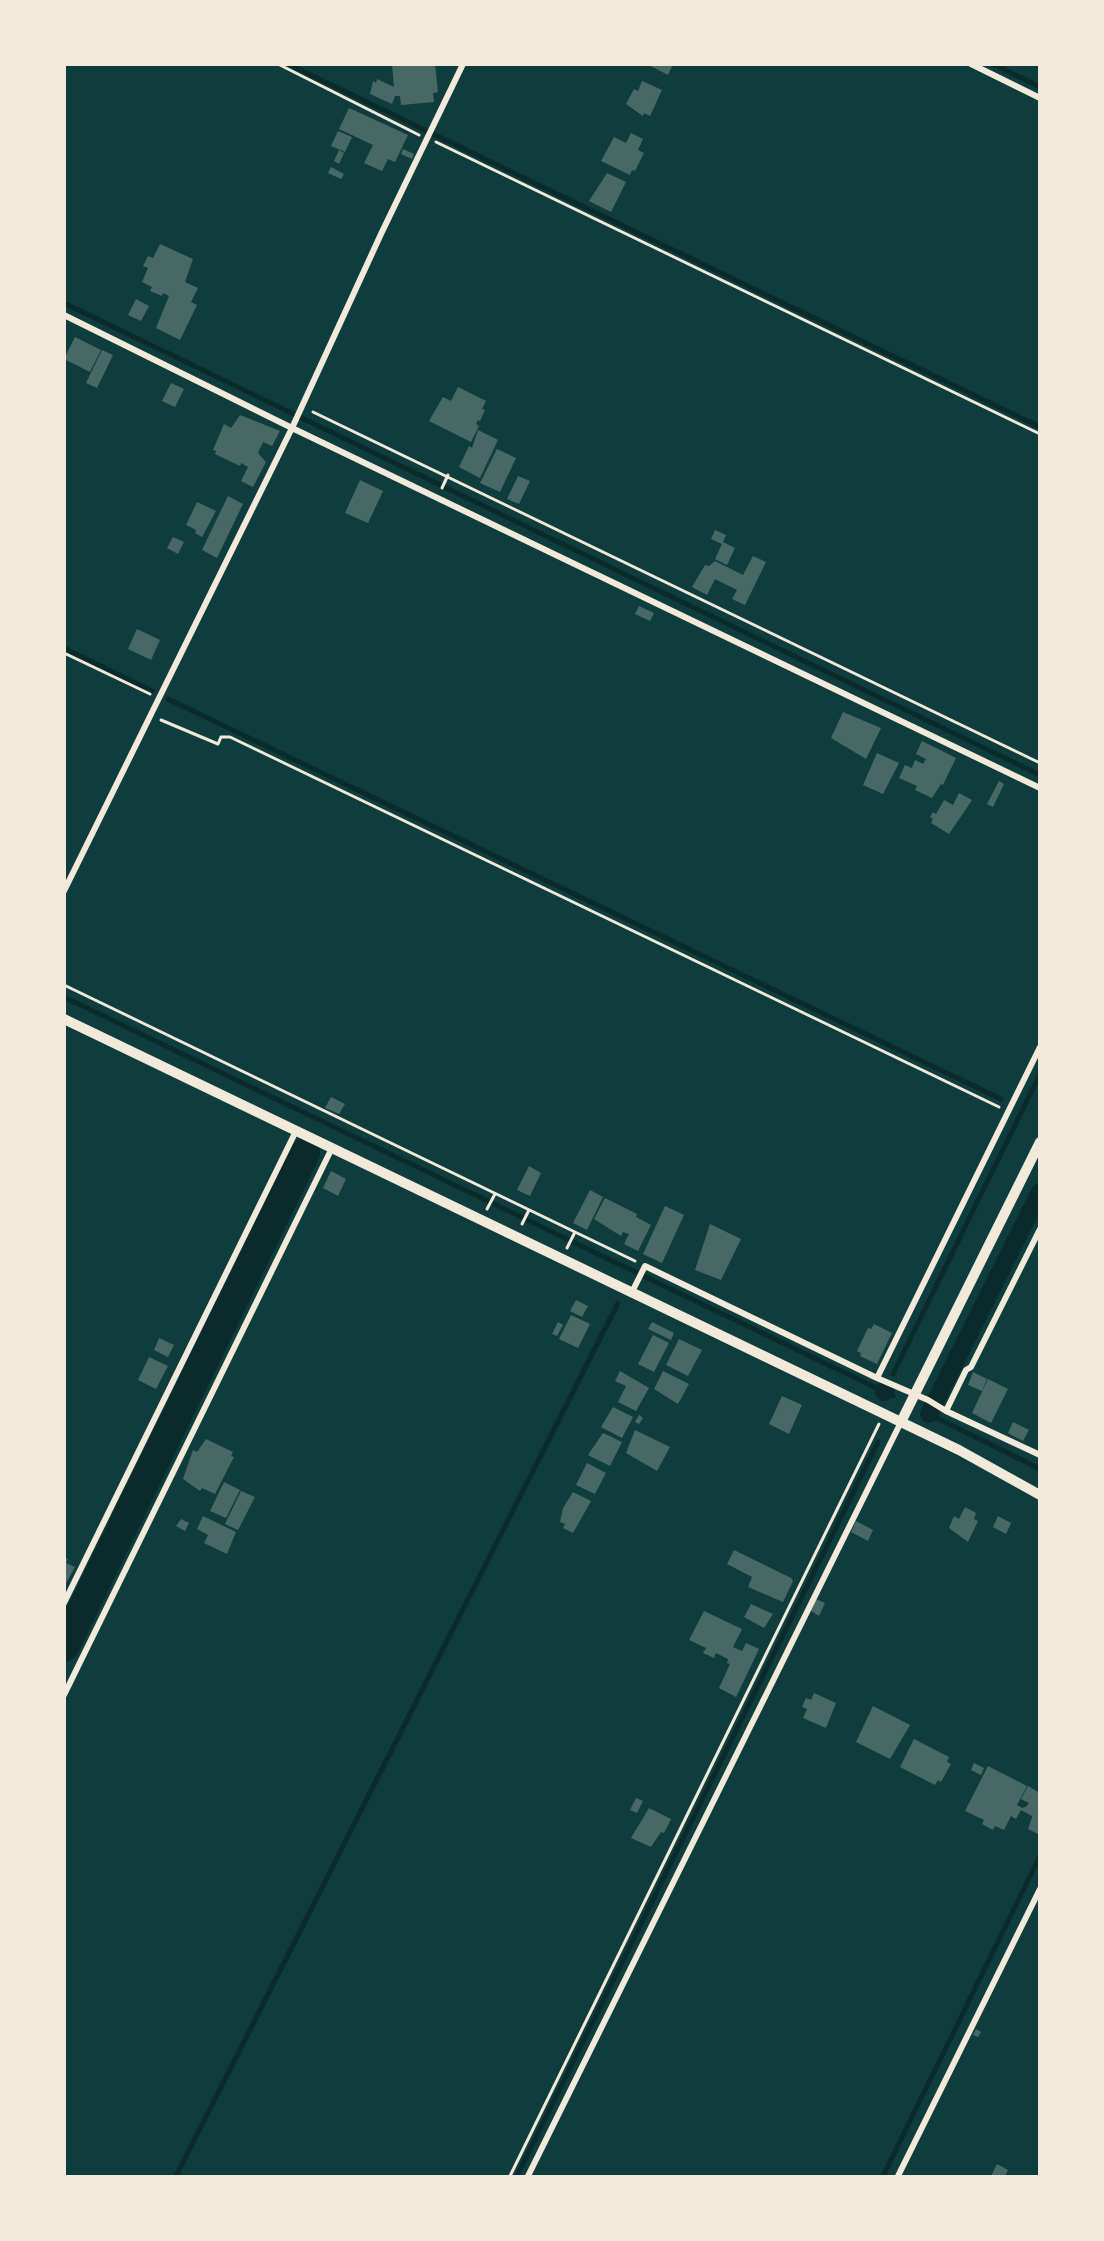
<!DOCTYPE html>
<html>
<head>
<meta charset="utf-8">
<style>
	body { margin:0 }
	#map { position:relative; width:1104px; height:2241px; overflow:hidden; background:#0f3d3e; font-family:"Nunito Sans",sans-serif }
	canvas { display:block }
	.frame { position:absolute; inset:0; border:66px solid #f1e9da; pointer-events:none }
</style>
</head>
<body>
<div id="map">
<canvas width="1104" height="2241"></canvas>
<div class="frame"></div>
</div>
<script>
const ctx = document.querySelector('canvas').getContext('2d');
ctx.lineJoin = 'round';
function strokePath(path, color, width, dash) {
  ctx.strokeStyle = color;
  ctx.lineWidth = width;
  ctx.lineCap = dash ? 'butt' : 'round';
  ctx.setLineDash(dash || []);
  ctx.stroke(path);
}
function paint(path, color) {
  ctx.fillStyle = color;
  ctx.fill(path, 'evenodd');
}
const stream = new Path2D(`
	M288 64 1040 427
	M993 64 1040 87
	M64 303 1040 775
	M64 648 152 691
	M168 699 1001 1099
	M64 997 893 1396
	M893 1374 1040 1074
	M929 1414 1040 1469
	M176 2176 618 1303
	M517 2176 878 1442
	M883 2176 1040 1856`);
const canal = new Path2D(`
	M884 1392 886 1389
	M929 1414 1040 1192`);
const river = new Path2D(`
	M64 1647 305 1153`);
const building = new Path2D(`
	M392 64H435L438 92 433 93 434 102 401 105 400 96H395L392 104 370 94 373 81 376 83 377 79 394 87Z
	M647 64H673L668 75Z
	M642 81 662 90 650 116 644 113 643 116 626 104 634 89 638 91Z
	M349 108 408 135 395 162 388 159 382 171 364 163 373 145 339 129Z
	M338 131 352 137 345 152 331 146Z
	M631 133 643 139 638 150 644 153 635 171 632 170 630 175 601 161 614 137 626 143Z
	M403 149 414 154 412 159 401 154Z
	M339 150 344 153 339 164 334 161Z
	M331 167 344 174 341 179 328 173Z
	M607 173 626 182 611 212 589 201Z
	M160 244 193 259 185 282 198 288 191 302 197 305 180 340 156 328 169 296 163 293 162 296 150 291 152 287 142 282 148 268 143 266 148 256 153 258Z
	M136 299 149 306 141 321 128 315Z
	M75 337 101 350 90 372 64 359Z
	M102 350 113 355 97 388 86 383Z
	M171 383 184 389 175 407 162 401Z
	M458 387 486 401 482 409 485 410 480 421 478 420 476 424 479 426 471 442 429 421 443 397 451 401Z
	M240 415 280 431 272 446 263 442 258 453 266 462 253 487 241 481 248 467 241 463 240 466 215 454 216 451 213 450 224 424 231 428Z
	M478 430 498 440 480 478 459 467 469 446 472 448Z
	M497 449 516 458 500 492 480 483Z
	M518 476 530 481 519 504 507 499Z
	M360 480 383 491 368 523 345 513Z
	M228 496 243 504 217 558 202 550Z
	M197 502 216 511 202 537 195 533 196 530 186 525Z
	M715 530 726 535 723 542 735 548 727 565 715 559 722 544 711 539Z
	M173 537 184 542 178 554 167 548Z
	M753 556 766 562 745 605 732 599 737 590 715 579 707 595 692 587 705 565 709 566 715 561 743 575Z
	M639 606 654 613 650 621 635 614Z
	M137 629 160 640 151 660 128 649Z
	M843 712 881 728 866 759 831 738Z
	M922 741 956 758 943 785 941 784 932 798 915 790 917 786 899 778 905 765 912 768 915 760 923 764 926 759 916 754Z
	M877 753 899 763 883 794 863 785Z
	M999 781 1004 784 993 807 987 804Z
	M959 793 972 800 949 834 931 823 933 819 930 817 933 812 936 814 944 800 953 805Z
	M331 1097 345 1104 339 1114 325 1108Z
	M529 1166 541 1173 530 1196 517 1190Z
	M331 1171 346 1179 338 1196 323 1188Z
	M590 1190 603 1197 587 1230 573 1223Z
	M605 1198 637 1214 636 1217 651 1225 638 1251 624 1244 629 1234 623 1232 621 1236 594 1219Z
	M665 1206 684 1215 662 1263 643 1254Z
	M710 1224 741 1239 721 1280 695 1270Z
	M576 1300 588 1306 582 1317 570 1311Z
	M571 1315 590 1324 578 1348 559 1339Z
	M558 1322 563 1325 557 1336 552 1334Z
	M652 1322 674 1333 671 1340 648 1329Z
	M874 1324 892 1333 877 1364 860 1356 861 1353 857 1351 868 1328 871 1329Z
	M653 1335 669 1343 654 1372 638 1364Z
	M159 1338 174 1345 168 1357 154 1350Z
	M679 1339 702 1350 688 1376 666 1365Z
	M149 1357 168 1366 156 1389 138 1380Z
	M620 1371 649 1388 636 1411 618 1402 626 1386 615 1381Z
	M663 1371 689 1384 678 1404 654 1389Z
	M973 1372 987 1379 982 1391 968 1385Z
	M988 1379 1008 1389 991 1423 972 1413Z
	M782 1396 802 1405 789 1434 769 1424Z
	M613 1407 633 1417 622 1438 601 1427Z
	M639 1415 643 1418 639 1424 635 1422Z
	M1013 1422 1029 1430 1023 1441 1008 1433Z
	M635 1430 670 1447 657 1471 626 1453Z
	M603 1433 622 1442 610 1466 588 1455Z
	M206 1439 233 1452 231 1456 234 1457 215 1494 202 1488 200 1491 183 1479 193 1450 197 1452Z
	M587 1463 606 1473 595 1494 576 1485Z
	M224 1482 240 1490 226 1518 210 1511Z
	M241 1491 255 1497 238 1530 225 1524Z
	M573 1492 591 1501 573 1533 563 1528 565 1524 560 1522 563 1508Z
	M965 1507 976 1513 974 1519 978 1521 968 1542 949 1528 954 1516 959 1519Z
	M203 1516 236 1532 227 1554 204 1543 208 1535 197 1529Z
	M998 1516 1011 1523 1006 1534 993 1527Z
	M181 1519 189 1523 185 1531 176 1526Z
	M856 1521 873 1530 868 1541 851 1532Z
	M734 1550 791 1578 793 1581 783 1602 748 1587 752 1577 727 1564Z
	M64 1558 68 1559 66 1563 75 1567 64 1587Z
	M816 1599 825 1603 819 1616 811 1611Z
	M751 1604 773 1614 764 1628 744 1617Z
	M704 1611 742 1629 733 1647 742 1651 746 1643 759 1649 736 1697 719 1688 730 1664 727 1663 728 1659 716 1653 714 1658 703 1653 706 1648 689 1640Z
	M814 1693 836 1703 826 1728 803 1718 807 1709 802 1707 806 1698 811 1700Z
	M873 1706 910 1725 890 1759 856 1742Z
	M914 1739 949 1757 947 1762 951 1764 941 1782 938 1780 935 1785 900 1767Z
	M974 1763 984 1768 981 1775 971 1770Z
	M988 1766 1027 1786 1017 1805 1022 1808 1026 1807 1029 1803 1021 1799 1028 1786 1040 1793V1835L1028 1829 1033 1814 1032 1816 1021 1810 1016 1819 1011 1816 1004 1830 995 1826 993 1830 982 1824 984 1820 965 1811Z
	M636 1798 643 1801 637 1813 630 1810Z
	M649 1808 671 1819 664 1833 661 1832 651 1847 631 1838Z
	M976 2029 981 2032 978 2037 973 2035Z
	M997 2164 1008 2170 1005 2176H991Z`);
const path = new Path2D(`
	M278 64 419 135
	M436 142 1040 434
	M313 412 1040 763
	M442 488 448 475
	M64 653 150 694
	M161 720 218 744 221 737H230L999 1107
	M64 985 635 1261
	M487 1209 495 1194
	M522 1224 529 1210
	M567 1248 575 1232
	M510 2176 879 1424`);
const minor = new Path2D(`
	M971 64 1040 98
	M64 315 292 428 1040 788
	M64 891 292 428 381 234 463 64
	M631 1294 645 1266 877 1378 928 1400 946 1411 966 1370 971 1367 1040 1229
	M877 1378 1040 1047
	M946 1411 1040 1455
	M64 1603 296 1131
	M64 1695 332 1148
	M528 2176 901 1422
	M898 2176 1040 1889`);
const tertiary = new Path2D(`
	M64 1019 959 1450 1040 1495
	M901 1422 1040 1142`);
strokePath(stream, '#0a2a2b', 5);
strokePath(canal, '#0a2a2b', 18);
strokePath(river, '#0a2a2b', 30);
paint(building, '#486865');
strokePath(path, '#f1e9da', 3);
strokePath(minor, '#f1e9da', 6);
strokePath(tertiary, '#f1e9da', 10);
</script>
</body>
</html>
